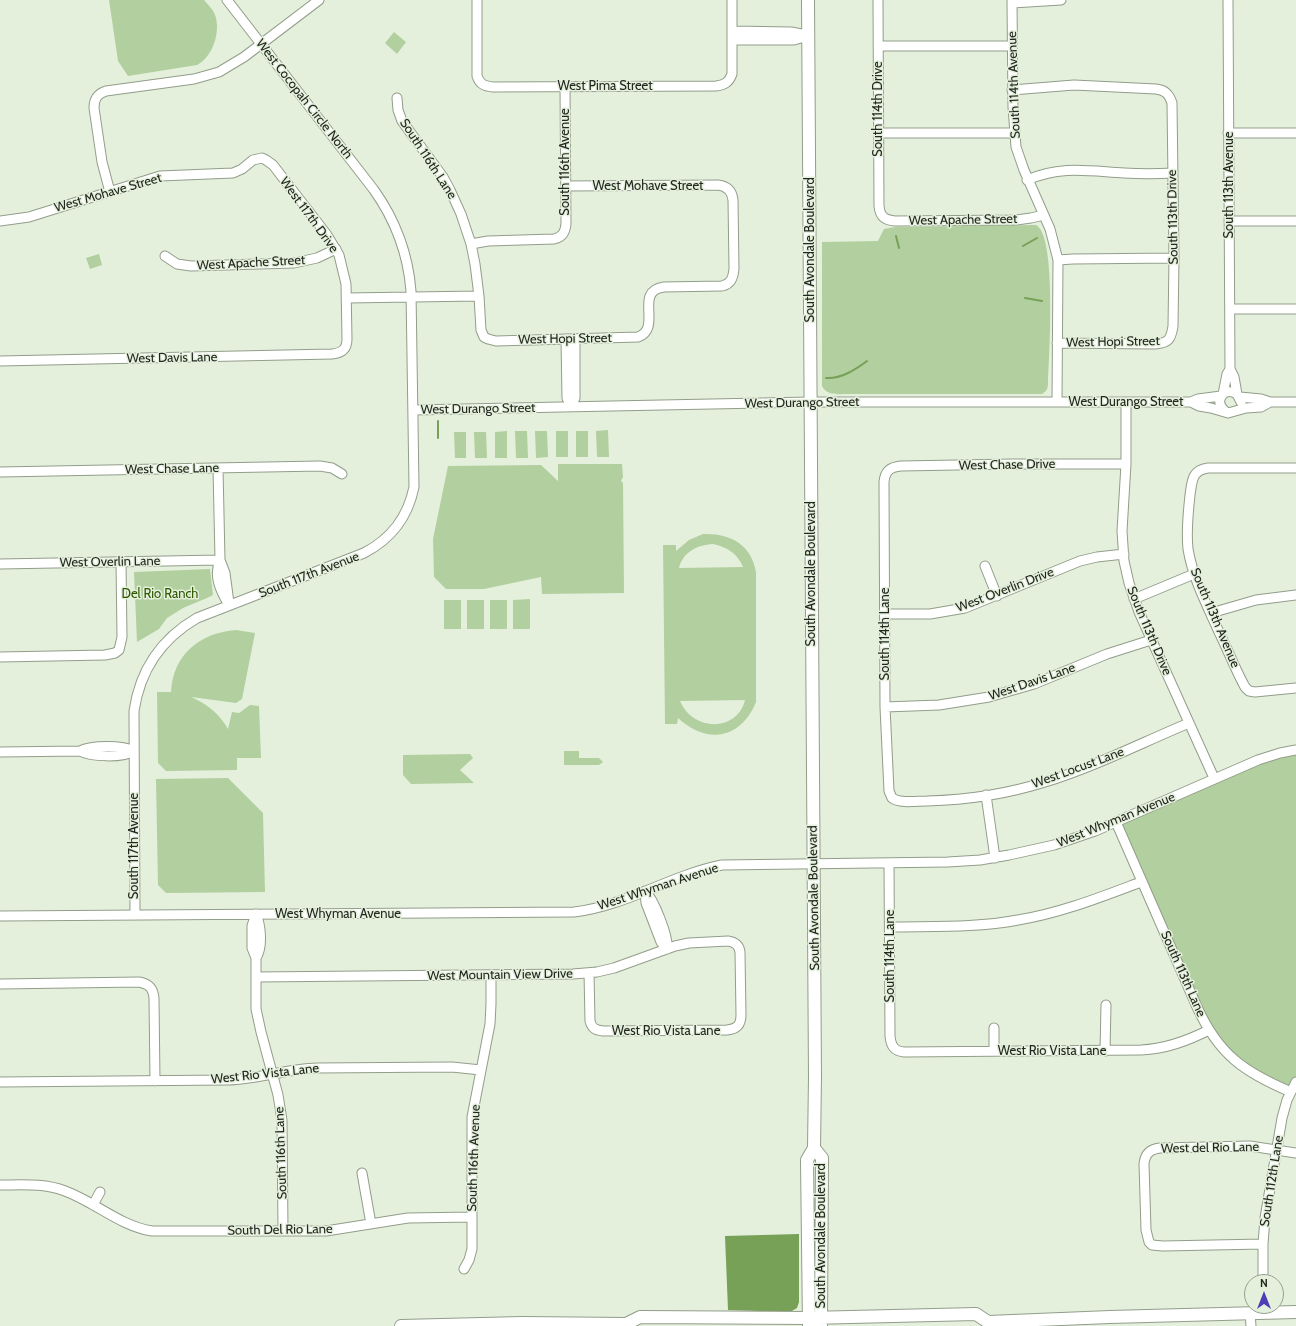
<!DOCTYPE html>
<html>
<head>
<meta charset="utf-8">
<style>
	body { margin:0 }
	#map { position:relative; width:1296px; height:1326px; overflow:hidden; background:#e4f0dc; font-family:Cabin,sans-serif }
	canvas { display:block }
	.north { position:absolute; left:1244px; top:1274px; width:40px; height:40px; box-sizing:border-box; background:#e4f0dc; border:1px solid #96a090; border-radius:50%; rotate:0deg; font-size:11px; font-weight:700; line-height:16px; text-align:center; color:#22271f }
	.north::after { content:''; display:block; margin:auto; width:14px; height:18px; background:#4e3db4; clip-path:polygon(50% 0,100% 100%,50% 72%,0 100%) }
</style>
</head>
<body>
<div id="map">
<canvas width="1296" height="1326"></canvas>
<div class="north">N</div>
</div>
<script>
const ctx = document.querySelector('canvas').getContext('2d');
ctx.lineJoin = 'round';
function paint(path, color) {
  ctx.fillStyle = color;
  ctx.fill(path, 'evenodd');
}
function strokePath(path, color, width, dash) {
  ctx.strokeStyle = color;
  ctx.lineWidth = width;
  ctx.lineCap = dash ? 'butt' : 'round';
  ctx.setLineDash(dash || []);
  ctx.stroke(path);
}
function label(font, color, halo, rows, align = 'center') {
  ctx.font = font + ' Cabin,sans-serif';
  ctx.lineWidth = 3;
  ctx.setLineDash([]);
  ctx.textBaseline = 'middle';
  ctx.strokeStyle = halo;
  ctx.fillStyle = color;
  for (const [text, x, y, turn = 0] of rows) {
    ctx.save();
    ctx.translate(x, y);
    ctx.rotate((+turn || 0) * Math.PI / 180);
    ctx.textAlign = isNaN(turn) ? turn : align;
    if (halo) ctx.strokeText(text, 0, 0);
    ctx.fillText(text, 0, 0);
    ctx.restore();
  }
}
const green = new Path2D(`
	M109 0H204C208 5 213 9 215 15 221 31 213 57 197 65L128 76 118 61Z
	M394 32 406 42 397 54 385 43Z
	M1036 225C1057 235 1049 358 1048 383 1048 388 1047 391 1042 394H848C838 394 827 396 822 386V242L878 241 884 229 895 227Z
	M99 254 102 265 90 269 86 258Z
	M608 430 609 457H597L596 431Z
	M507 431V458H495V432Z
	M515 431H527L528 458H516Z
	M535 431H547L548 457 536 458Z
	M556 431H568V457H556Z
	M576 431H588V457H576Z
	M454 432H466V458H455Z
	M474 432H486L487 458H475Z
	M558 464H622L623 477 621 481 623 483 624 593 542 594 541 577 484 589H446L434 577 433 539 448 466 541 465 558 481Z
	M703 534C730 533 751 544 756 572V702C741 739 707 745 678 718L677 724H665L663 545H676V551L689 540ZM713 544C727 547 737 553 743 567L679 568C683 552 697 545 713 544ZM745 700C737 733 692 731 680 701Z
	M210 569 213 595 207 598 183 608 167 618 159 629 137 642 134 572Z
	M530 599V629H513V600Z
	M444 600H461V629H444Z
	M467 600H484V629H467Z
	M490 600H507V629H490Z
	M236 630 255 633 242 699 236 703 191 697C207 704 219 713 228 729L232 712 239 713 250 705 259 706 261 758H237V770L166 771 158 763 157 692H171C173 654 200 633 236 630Z
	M1296 750V1082L1291 1092 1271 1083 1218 1043 1116 822 1214 778Z
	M564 751H579V758H599L603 762 599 765H564Z
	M470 754 473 758 460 770 474 783 411 784 403 775V755Z
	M228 778 263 813 265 892 166 893 158 885 156 779Z`);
const water = new Path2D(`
	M799 1234V1302L797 1308 790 1312 728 1310 725 1236Z`);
const stream = new Path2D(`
	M896 236 899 248
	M1023 246 1037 238
	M1025 298 1042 301
	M826 378C841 379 855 370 867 361
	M438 421V438`);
const minor = new Path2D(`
	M477 0V76C480 85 485 86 493 87L716 86C725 85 729 82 732 74V0
	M878 0 879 206C880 217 885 220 895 221L1016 220 1031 218 1044 215
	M1012 0 1013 107 1016 147 1024 170 1050 229 1058 260 1057 402
	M1012 3 1061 0
	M732 31 791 32 807 35
	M732 40H794L809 36
	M878 46H1012
	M1012 90 1074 85 1156 89C1165 90 1169 94 1172 103L1174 258 1173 326C1171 340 1168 343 1155 344L1057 343
	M397 98 398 110 402 121 443 177 450 190 461 214 471 244 475 264 479 296 481 330 484 337 488 339 496 341 638 337C663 328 633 291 664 287L722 286C731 284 733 278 734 269L733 200C732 191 727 186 718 185L566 186
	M878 133H1014
	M1228 133H1296
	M1027 180C1061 165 1089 171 1124 173 1140 174 1156 174 1173 173
	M110 192 102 162 94 108C94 99 97 94 106 91L194 79 219 72 244 57 319 0
	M0 221 29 217 160 176 233 173 242 169 253 160 262 158 266 160 273 165 327 235 339 255 346 284 347 339C347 349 342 353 332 354L0 361
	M1229 221H1296
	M471 244 488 241 554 239C562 237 565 233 566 224L565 87
	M165 256 177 264 191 266 294 263 317 258 336 249
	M1058 260 1073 259 1174 258
	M347 298 479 296
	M1230 309H1296
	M566 339 567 398 571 407
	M1230 369 1234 377 1237 394
	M1223 394 1227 374 1230 369 1228 0
	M1240 397 1261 399 1270 402H1296
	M1126 402V464L1122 531 1124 561 1129 583 1139 612 1214 778
	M1191 402 1199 406 1211 408 1228 413 1246 408 1261 407 1270 402
	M1191 402 1198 399 1221 396
	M571 407 575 398V339
	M413 410 811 402H1191
	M1225 411C1213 401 1224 386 1237 394L1241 402
	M1126 464H1013L901 466C890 467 885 471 884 482L885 707 889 791 892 798C901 804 916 801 927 801 967 800 1007 794 1045 782 1094 767 1141 743 1189 723
	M218 468 220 560C213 576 221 592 229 605
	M1296 468H1208C1192 470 1192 481 1190 495 1188 513 1186 531 1188 549 1193 579 1207 605 1219 632 1228 650 1235 669 1245 687L1249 691 1255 692 1296 688
	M0 472 320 466 332 468 342 474
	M220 560 225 573 229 603
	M0 564 220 560
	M985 566 997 596
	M1134 599 1194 574
	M1211 613 1256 600 1296 595
	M885 614H930L965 608 1080 561 1097 557 1124 554
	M0 657 105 655 115 653 119 650 122 637 121 562
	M885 707 939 705 989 697 1034 684 1107 654 1151 640
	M80 751C91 757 123 758 134 751
	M0 752 80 751C92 745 122 745 134 751
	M986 795 995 858
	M1116 822 1197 1007C1219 1055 1244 1072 1291 1092
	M889 863 890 1036C891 1046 894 1051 904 1052L1141 1050C1166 1049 1187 1041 1209 1030
	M645 891 646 903 661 942 667 949
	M645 891C654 900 669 937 667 949
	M256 914 252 926V948L256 958V1009L261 1032 278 1095 282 1120 283 1231
	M256 914C261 926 263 947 256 958
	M135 915 134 711C140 670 161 639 197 618L364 553C391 539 408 517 414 487L411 291C408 253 396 221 374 190L227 0
	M0 916 574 912C626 906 671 875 722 865L948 862 980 860 1009 855 1054 845 1095 831 1258 760 1280 753 1296 750
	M890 927C933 926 976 928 1018 920 1061 913 1101 897 1141 882
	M256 977 573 974 597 972 614 968 675 946 689 943 728 941C735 942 739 945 740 952L741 1015C741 1025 737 1029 727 1030L603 1031C596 1030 592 1029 590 1021L589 973
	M0 984 139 982C149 984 153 988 154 998L155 1081
	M994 1051V1028
	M1105 1051 1106 1005
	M0 1082 228 1080C258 1079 287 1069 317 1068L452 1067 481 1070
	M362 1173 371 1224
	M0 1185C22 1185 44 1183 65 1191 95 1202 120 1226 152 1231H326L408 1218 472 1217
	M93 1205 100 1192
	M1263 1244 1163 1246 1152 1245 1149 1242 1146 1230 1144 1164C1145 1154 1150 1149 1160 1148L1250 1146 1296 1153
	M464 1269 469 1260 472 1249V1117L490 1024 491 1004V975
	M1263 1282V1244L1265 1218 1282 1118 1287 1100 1296 1082
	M1250 1313 1251 1326`);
const major = new Path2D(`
	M808 0 815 1077 814 1148 807 1160 809 1326
	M814 1148 822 1158 821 1326
	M401 1326 522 1323 626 1324 640 1317 809 1318 976 1314 988 1322 1110 1317 1296 1312`);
const streetNames = [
	["South 114th Avenue",1014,85,-92],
	["West Pima Street",605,86],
	["West Cocopah Circle North",304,99,52],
	["South 114th Drive",878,109,-90],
	["South 116th Lane",428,159,57],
	["South 116th Avenue",565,162,-90],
	["South 113th Avenue",1229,185,-90],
	["West Mohave Street",648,186],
	["West Mohave Street",108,193,-16],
	["West 117th Drive",309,215,54],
	["South 113th Drive",1173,217,-91],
	["West Apache Street",963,220,-1],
	["South Avondale Boulevard",810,250,-90],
	["West Apache Street",251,263,-3],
	["West Hopi Street",565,339,-1],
	["West Hopi Street",1113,342,-1],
	["West Davis Lane",172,358,-1],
	["West Durango Street",1126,402],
	["West Durango Street",802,403,-1],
	["West Durango Street",478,409,-1],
	["West Chase Drive",1007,465,-1],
	["West Chase Lane",172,469,-1],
	["West Overlin Lane",110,562,-1],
	["South Avondale Boulevard",811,574,-90],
	["South 117th Avenue",309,575,-21],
	["West Overlin Drive",1005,590,-21],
	["South 113th Avenue",1215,618,67],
	["South 113th Drive",1149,631,67],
	["South 114th Lane",885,634,-90],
	["West Davis Lane",1032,682,-19],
	["West Locust Lane",1078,768,-20],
	["West Whyman Avenue",1116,820,-22],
	["South 117th Avenue",134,846,-90],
	["West Whyman Avenue",658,887,-18],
	["South Avondale Boulevard",814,898,-91],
	["West Whyman Avenue",338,914],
	["South 114th Lane",890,956,-90],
	["South 113th Lane",1183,974,66],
	["West Mountain View Drive",500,975,-1],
	["West Rio Vista Lane",666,1031],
	["West Rio Vista Lane",1052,1051],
	["West Rio Vista Lane",265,1074,-6],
	["West del Rio Lane",1210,1148,-1],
	["South 116th Lane",281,1153,-92],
	["South 116th Avenue",474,1158,-88],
	["South 112th Lane",1272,1181,-81],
	["South Del Rio Lane",280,1230,-1],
	["South Avondale Boulevard",821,1236,-90]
];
const parkNames = [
	["Del Rio Ranch",160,594]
];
paint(green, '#b2cf9f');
paint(water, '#76a156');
strokePath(stream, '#76a156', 2);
strokePath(minor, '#929d8a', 11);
strokePath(major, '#929d8a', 14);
strokePath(minor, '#fff', 9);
strokePath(major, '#fff', 12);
label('13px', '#22271f', '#e4f0dc', streetNames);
label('13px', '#2f5700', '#e4f0dc', parkNames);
</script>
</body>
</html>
